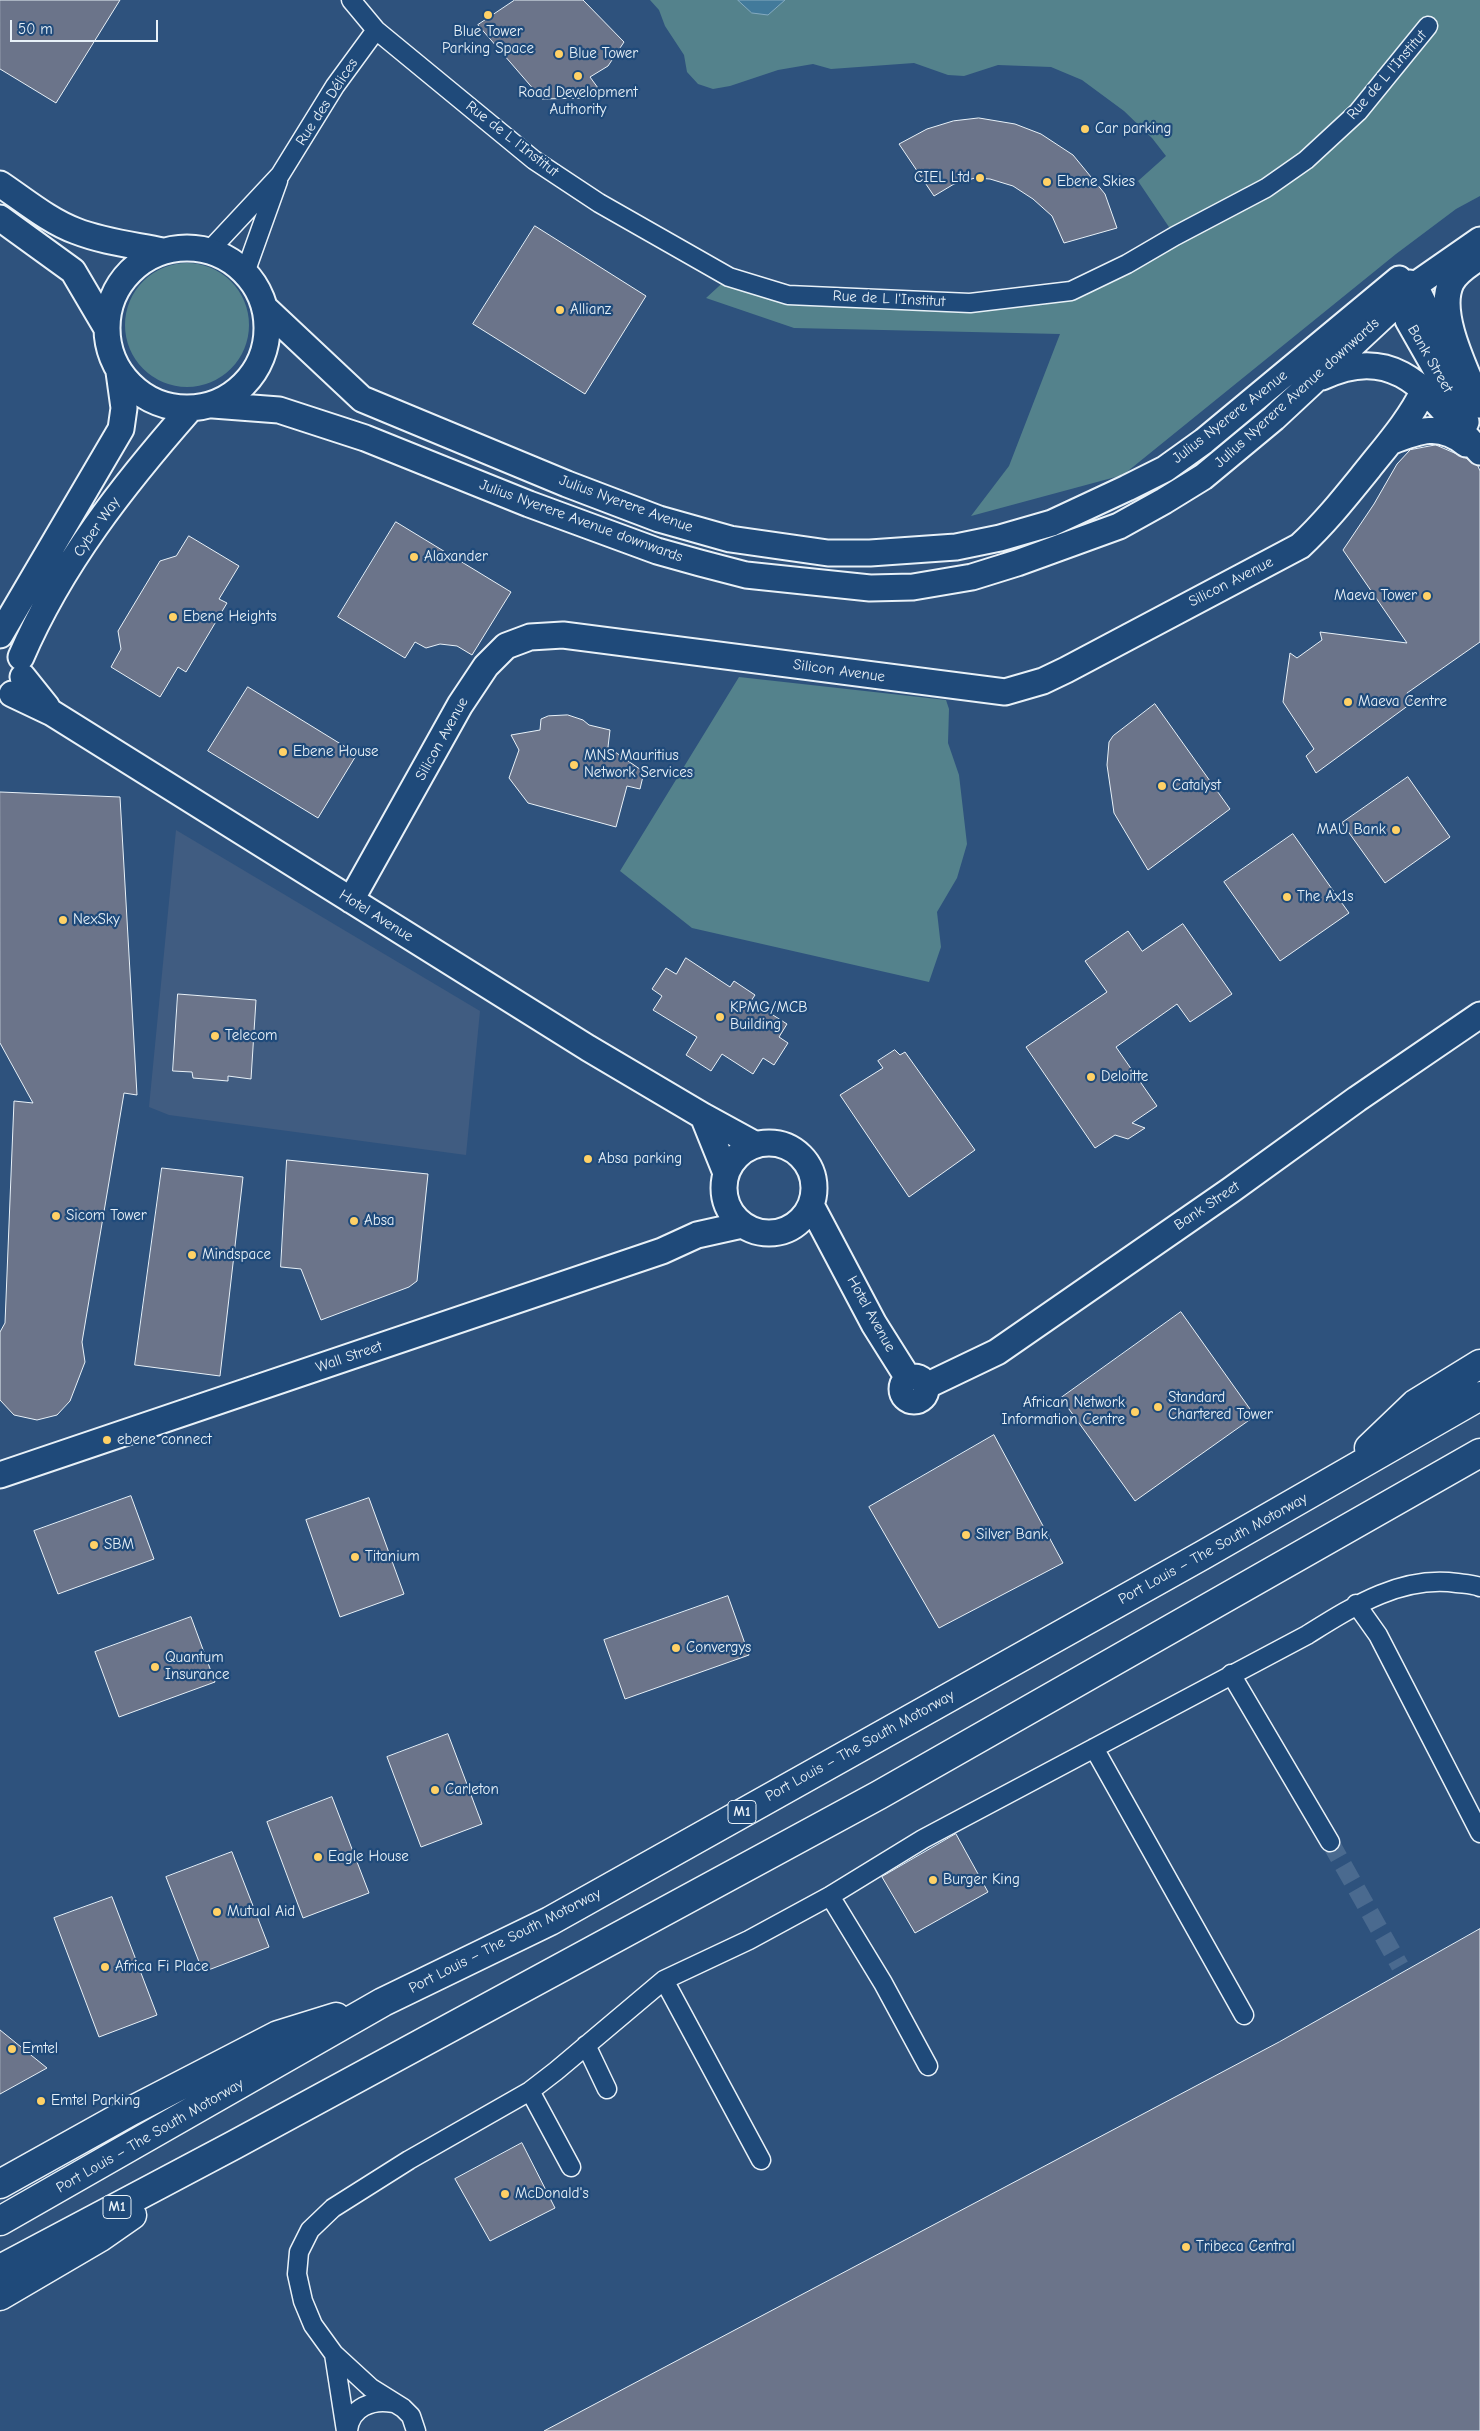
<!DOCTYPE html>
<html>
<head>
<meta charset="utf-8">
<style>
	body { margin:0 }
	#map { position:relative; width:1480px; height:2431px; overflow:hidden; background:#2e527d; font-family:"Comic Neue",sans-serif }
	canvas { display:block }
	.scale { position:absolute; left:10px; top:20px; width:148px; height:22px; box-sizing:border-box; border:2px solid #e8f1f8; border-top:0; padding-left:6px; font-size:15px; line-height:18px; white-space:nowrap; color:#e8f1f8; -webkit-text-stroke:4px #1f4a7a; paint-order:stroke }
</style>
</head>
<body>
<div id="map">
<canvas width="1480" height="2431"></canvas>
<div class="scale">50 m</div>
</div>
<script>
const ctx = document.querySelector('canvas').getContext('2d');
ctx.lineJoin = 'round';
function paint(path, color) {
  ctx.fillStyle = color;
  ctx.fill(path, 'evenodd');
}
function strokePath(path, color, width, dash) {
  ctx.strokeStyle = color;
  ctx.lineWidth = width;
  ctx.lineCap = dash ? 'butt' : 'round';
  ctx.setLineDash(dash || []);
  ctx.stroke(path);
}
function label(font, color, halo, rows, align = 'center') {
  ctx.font = font + ' "Comic Neue",sans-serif';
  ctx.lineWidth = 4.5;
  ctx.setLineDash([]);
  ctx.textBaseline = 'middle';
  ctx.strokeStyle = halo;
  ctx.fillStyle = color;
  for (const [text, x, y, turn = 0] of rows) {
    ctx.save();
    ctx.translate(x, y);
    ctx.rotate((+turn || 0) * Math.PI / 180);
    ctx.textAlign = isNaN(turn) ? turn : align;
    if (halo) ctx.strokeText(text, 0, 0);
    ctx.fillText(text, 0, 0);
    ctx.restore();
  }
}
const built = new Path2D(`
	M176 830 480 1011 466 1155 169 1115 149 1107Z`);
const green = new Path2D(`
	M650 0H1480V196L1456 209 1396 254 1123 475 971 516 1009 466 1060 334 794 328 706 298 729 277 788 295 970 303 1071 291 1175 236 1138 181 1166 156 1152 138 1124 111 1082 80 1051 67 998 65 964 76 948 75 914 63 831 69 813 64 778 70 730 86 713 89 698 84 687 72 684 55 665 26 659 10Z
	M125 325a62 62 0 1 1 124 0a62 62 0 1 1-124 0Z
	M739 677 946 700 949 709 948 743 959 775 967 844 957 878 937 912 941 947 929 982 692 928 620 871Z`);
const water = new Path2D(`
	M738 0H785L768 15 752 13Z`);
const building = new Path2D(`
	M0 0H120L56 103 0 69Z
	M515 0H583L624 42 608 66 590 77 598 88 587 98 542 99 478 25Z
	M979 118 1015 124 1041 134 1073 155 1105 194 1117 228 1064 243 1052 216 1033 199 1013 186 990 179 975 178 954 184 934 196 899 144 927 129 953 121Z
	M535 226 646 296 585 394 473 324Z
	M1436 445 1466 458 1478 466 1480 471V642L1407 693 1413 702 1316 773 1306 756 1314 749 1283 702 1290 653 1297 658 1322 640 1320 632 1407 643 1343 550 1374 504 1397 464 1410 450Z
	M396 522 511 592 472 655 457 646 440 644 426 648 415 642 405 658 338 617Z
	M189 536 239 566 219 599 227 603 186 672 178 667 160 697 111 667 121 649 118 631 160 561 176 556Z
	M248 687 357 754 318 818 208 751Z
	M1155 704 1230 809 1148 870 1114 813 1107 765 1109 742 1113 736Z
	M568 715 583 720 589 725 610 730 608 747 644 772 640 789 627 786 616 827 528 803 509 778 519 750 511 735 540 730 541 719 548 716Z
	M1408 777 1450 837 1385 883 1342 823Z
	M0 792 120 797 137 1095 124 1093 82 1342 85 1362 70 1401 57 1415 37 1420 14 1415 0 1400V1332L5 1323 14 1101 33 1103 0 1043Z
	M1293 834 1349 913 1280 961 1224 882Z
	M1183 924 1232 994 1190 1022 1177 1004 1116 1047 1157 1106 1132 1123 1145 1128 1128 1139 1115 1135 1095 1148 1026 1047 1107 992 1085 961 1128 931 1142 951Z
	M686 958 730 987 734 981 755 995 751 1001 787 1024 779 1037 788 1043 774 1065 763 1058 753 1074 722 1054 711 1071 686 1055 697 1037 653 1010 662 996 652 989 666 968 676 974Z
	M178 994 256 1000 251 1079 228 1076V1081L193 1078 192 1072 173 1071Z
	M895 1050 900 1055 905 1052 975 1150 909 1197 840 1095 883 1068 878 1061Z
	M287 1160 428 1174 417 1281 409 1287 321 1320 301 1269 281 1267Z
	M162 1168 243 1177 220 1376 135 1365Z
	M1181 1312 1255 1416 1135 1501 1061 1398Z
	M994 1435 1063 1563 939 1628 869 1507Z
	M131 1496 154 1559 58 1594 34 1531Z
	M369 1498 404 1594 340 1617 306 1520Z
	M728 1596 749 1655 625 1699 604 1640Z
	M191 1617 215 1682 119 1717 95 1652Z
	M448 1734 482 1824 421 1847 387 1757Z
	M332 1797 369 1893 303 1918 267 1822Z
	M956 1834 988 1892 915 1933 882 1877Z
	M232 1852 269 1947 203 1972 166 1877Z
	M112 1897 157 2015 99 2037 54 1918Z
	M1480 1929V2431H544L1279 2042Z
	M0 2030 47 2068 0 2094Z
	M522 2143 555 2208 490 2241 455 2179Z`);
const streetTunnel = new Path2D(`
	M1330 1842 1400 1966`);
const street = new Path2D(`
	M351 0 376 30 534 160 599 203 729 277 788 295 970 303 1071 291 1127 264 1175 236 1266 188 1306 160 1358 112 1428 26
	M209 251 280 175 335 86 376 30
	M245 273 278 181
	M1356 1604 1378 1635 1480 1833
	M1231 1674 1330 1842
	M1094 1748 1244 2015
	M830 1896 883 1983 928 2066
	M664 1980 761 2160
	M586 2045 607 2089
	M530 2091 571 2167
	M334 2354 346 2431
	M348 2431C350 2407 373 2399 393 2403
	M416 2431 411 2416 403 2408 371 2388 334 2354 313 2325 303 2301 297 2274 299 2252 310 2230 333 2208 409 2160 530 2091 556 2071 664 1980 749 1940 830 1896 923 1839 1307 1635C1352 1607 1401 1575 1457 1583 1465 1584 1473 1584 1480 1587`);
const secondary = new Path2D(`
	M0 184C24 200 49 221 76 231 104 242 134 245 163 251
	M0 218 73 271 106 327
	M107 328a80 80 0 1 1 160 0a80 80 0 1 1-160 0Z
	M1480 257C1470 264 1457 271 1451 283 1436 315 1468 374 1480 405
	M1410 283 1405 302 1408 320 1466 422
	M1399 286H1409L1419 294 1453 365
	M265 308 362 399 567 484 659 519 730 539 828 553H870L956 547 1000 538 1052 523 1127 488 1165 469 1204 441 1399 279
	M1322 377C1401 340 1433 401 1480 452
	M213 405 279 410 365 438 529 504 657 551 700 563 746 575 870 588 913 587 972 577 1017 563 1119 526 1164 501 1203 477 1274 418 1421 281 1480 240
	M1390 442C1418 431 1440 422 1466 444
	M0 635 121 429 124 408 119 372
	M21 657C61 564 124 484 190 409
	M23 677 47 707
	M12 694 52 713 588 1048 703 1116 756 1145
	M351 900 460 705 486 666 506 646 530 637 563 635 1005 692 1043 681 1066 670 1300 546C1326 522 1347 495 1369 468 1389 443 1410 419 1424 390
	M703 1116 726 1173
	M724 1188a45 45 0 1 1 90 0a45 45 0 1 1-90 0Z
	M811 1205 874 1324 908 1378
	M902 1389a12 12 0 1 1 24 0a12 12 0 1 1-24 0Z
	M926 1386 997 1352 1231 1190 1357 1099 1480 1015
	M0 1475 662 1251 697 1235 742 1225`);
const highway = new Path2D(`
	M1369 1448 1415 1404 1480 1364
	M0 2184 131 2111 278 2035 336 2017
	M0 2221 383 2002 550 1921 1203 1555 1480 1396
	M0 2269 234 2145 879 1795 1480 1453
	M0 2296 99 2238 132 2215`);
const markers = [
	[488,15,5,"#ffd166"],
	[559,54,5,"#ffd166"],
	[578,76,5,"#ffd166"],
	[1085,129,5,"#ffd166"],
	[980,178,5,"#ffd166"],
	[1047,182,5,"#ffd166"],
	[560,310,5,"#ffd166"],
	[414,557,5,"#ffd166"],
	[1427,596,5,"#ffd166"],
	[173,617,5,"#ffd166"],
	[1348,702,5,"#ffd166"],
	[283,752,5,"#ffd166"],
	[574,765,5,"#ffd166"],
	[1162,786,5,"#ffd166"],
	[1396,830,5,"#ffd166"],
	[1287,897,5,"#ffd166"],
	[63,920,5,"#ffd166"],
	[720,1017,5,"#ffd166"],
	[215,1036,5,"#ffd166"],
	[1091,1077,5,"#ffd166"],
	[588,1159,5,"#ffd166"],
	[56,1216,5,"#ffd166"],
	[354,1221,5,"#ffd166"],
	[192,1255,5,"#ffd166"],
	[1158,1407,5,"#ffd166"],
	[1135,1412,5,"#ffd166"],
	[107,1440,5,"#ffd166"],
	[966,1535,5,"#ffd166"],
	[94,1545,5,"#ffd166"],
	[355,1557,5,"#ffd166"],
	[676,1648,5,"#ffd166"],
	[155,1667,5,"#ffd166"],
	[435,1790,5,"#ffd166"],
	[318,1857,5,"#ffd166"],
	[933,1880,5,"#ffd166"],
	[217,1912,5,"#ffd166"],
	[105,1967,5,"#ffd166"],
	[12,2049,5,"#ffd166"],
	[41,2101,5,"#ffd166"],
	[505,2194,5,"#ffd166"],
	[1186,2247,5,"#ffd166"]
];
const shields = [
	[742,1812,28],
	[117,2207,28]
];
const shieldNames = [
	["M1",742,1812],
	["M1",117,2207]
];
const poiNames = [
	["Blue Tower",488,32,"center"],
	["Parking Space",488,49,"center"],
	["Blue Tower",569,54],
	["Road Development",578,93,"center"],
	["Authority",578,110,"center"],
	["Car parking",1095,129],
	["CIEL Ltd",970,178,"right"],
	["Ebene Skies",1057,182],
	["Allianz",570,310],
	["Alaxander",424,557],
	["Maeva Tower",1417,596,"right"],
	["Ebene Heights",183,617],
	["Maeva Centre",1358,702],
	["Ebene House",293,752],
	["MNS Mauritius",584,756],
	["Network Services",584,773],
	["Catalyst",1172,786],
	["MAU Bank",1386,830,"right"],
	["The Ax1s",1297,897],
	["NexSky",73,920],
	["KPMG/MCB",730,1008],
	["Building",730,1025],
	["Telecom",225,1036],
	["Deloitte",1101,1077],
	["Absa parking",598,1159],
	["Sicom Tower",66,1216],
	["Absa",364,1221],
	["Mindspace",202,1255],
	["Standard",1168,1398],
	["Chartered Tower",1168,1415],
	["African Network",1125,1403,"right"],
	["Information Centre",1125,1420,"right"],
	["ebene connect",117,1440],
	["Silver Bank",976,1535],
	["SBM",104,1545],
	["Titanium",365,1557],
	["Convergys",686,1648],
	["Quantum",165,1658],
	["Insurance",165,1675],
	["Carleton",445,1790],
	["Eagle House",328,1857],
	["Burger King",943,1880],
	["Mutual Aid",227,1912],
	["Africa Fi Place",115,1967],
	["Emtel",22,2049],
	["Emtel Parking",51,2101],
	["McDonald's",515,2194],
	["Tribeca Central",1196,2247]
];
const streetNames = [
	["Rue de L l'Institut",1387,75,-49],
	["Rue des Délices",327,102,-57],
	["Rue de L l'Institut",512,139,38],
	["Rue de L l'Institut",889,299,3],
	["Bank Street",1430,359,60],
	["Julius Nyerere Avenue downwards",1297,393,-42],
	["Julius Nyerere Avenue",1230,417,-38],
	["Julius Nyerere Avenue",626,504,20],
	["Julius Nyerere Avenue downwards",581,521,20],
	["Cyber Way",97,527,-55],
	["Silicon Avenue",1231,582,-27],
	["Silicon Avenue",839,671,8],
	["Silicon Avenue",442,739,-61],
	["Hotel Avenue",376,916,32],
	["Bank Street",1207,1206,-34],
	["Hotel Avenue",871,1314,61],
	["Wall Street",349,1357,-19],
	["Port Louis – The South Motorway",1213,1549,-29],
	["Port Louis – The South Motorway",860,1746,-29],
	["Port Louis – The South Motorway",505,1941,-27],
	["Port Louis – The South Motorway",150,2136,-30]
];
paint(built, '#405c81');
paint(green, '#54828c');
paint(water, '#427a9b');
strokePath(water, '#84aac0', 1);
paint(building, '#6b748a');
strokePath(building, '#e8f1f8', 1);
strokePath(streetTunnel, '#4a6a8f', 18, [18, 9]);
strokePath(street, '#e8f1f8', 21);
strokePath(secondary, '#e8f1f8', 29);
strokePath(highway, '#e8f1f8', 31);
strokePath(street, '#1f4a7a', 18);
strokePath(secondary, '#1f4a7a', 25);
strokePath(highway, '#1f4a7a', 28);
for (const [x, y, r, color] of markers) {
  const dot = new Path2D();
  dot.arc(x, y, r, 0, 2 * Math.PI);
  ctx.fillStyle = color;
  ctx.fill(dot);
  strokePath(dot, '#1f4a7a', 2);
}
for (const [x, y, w] of shields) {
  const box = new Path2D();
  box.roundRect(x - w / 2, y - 11.5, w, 23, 4);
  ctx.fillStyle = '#1f4a7a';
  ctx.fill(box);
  strokePath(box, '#e8f1f8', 1);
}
label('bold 14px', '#e8f1f8', null, shieldNames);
label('15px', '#e8f1f8', '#1f4a7a', poiNames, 'left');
label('15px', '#e8f1f8', '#1f4a7a', streetNames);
</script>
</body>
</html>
